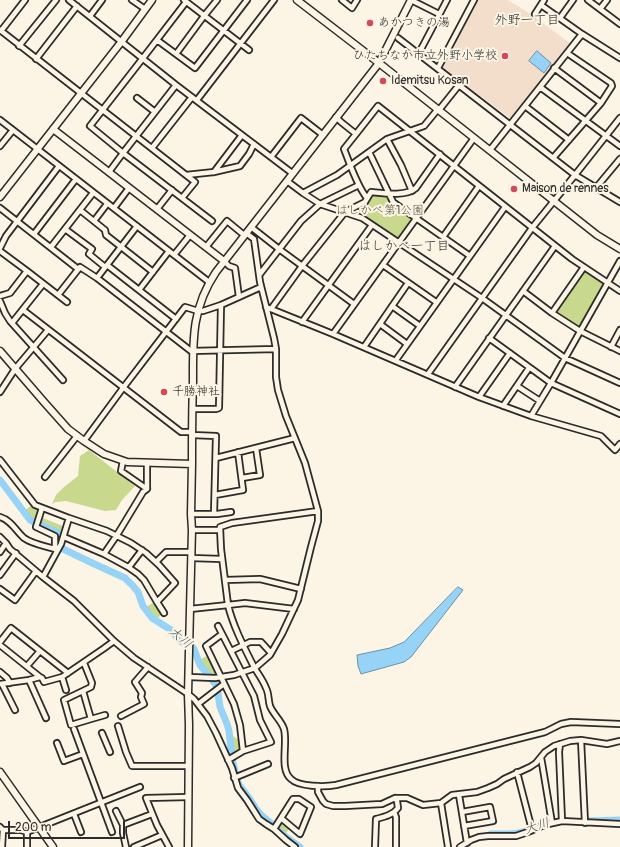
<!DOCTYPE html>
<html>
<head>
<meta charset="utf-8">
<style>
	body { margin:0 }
	#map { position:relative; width:620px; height:847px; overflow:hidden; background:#fcf5e5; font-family:Pangolin,sans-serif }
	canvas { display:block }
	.scale { position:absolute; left:8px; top:821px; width:117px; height:18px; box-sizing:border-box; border:2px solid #2b2b2b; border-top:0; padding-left:5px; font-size:12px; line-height:14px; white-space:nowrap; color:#2b2b2b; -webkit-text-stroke:3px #fcf5e5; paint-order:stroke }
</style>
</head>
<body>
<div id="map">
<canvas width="620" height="847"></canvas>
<div class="scale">200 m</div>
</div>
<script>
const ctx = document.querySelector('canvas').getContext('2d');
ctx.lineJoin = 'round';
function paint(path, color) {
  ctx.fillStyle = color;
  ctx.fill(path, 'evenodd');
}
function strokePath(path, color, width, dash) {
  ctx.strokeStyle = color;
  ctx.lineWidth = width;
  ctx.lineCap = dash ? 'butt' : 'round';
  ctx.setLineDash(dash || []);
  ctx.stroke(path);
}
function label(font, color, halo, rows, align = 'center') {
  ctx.font = font + ' Pangolin,"Klee One",sans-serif';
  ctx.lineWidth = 4;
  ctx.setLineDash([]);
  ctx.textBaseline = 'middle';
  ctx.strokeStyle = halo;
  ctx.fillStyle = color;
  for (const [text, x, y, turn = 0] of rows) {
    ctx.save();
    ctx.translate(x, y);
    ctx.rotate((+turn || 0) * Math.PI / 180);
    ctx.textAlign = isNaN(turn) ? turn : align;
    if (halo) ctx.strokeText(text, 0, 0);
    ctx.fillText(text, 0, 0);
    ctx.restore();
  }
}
const built = new Path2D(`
	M477 0H508L532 15 571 44 510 118 443 68Z`);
const green = new Path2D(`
	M371 194 387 195 413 218V220L399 239 397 240 360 215 352 212V211L367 204Z
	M584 270 605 283 581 329 558 314 556 311Z
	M89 450 135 486 122 500 116 510 105 511 66 501 56 502 52 504 56 495 64 487 78 476 80 456Z
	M33 504 42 508 37 521 31 519 24 511Z
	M43 518 65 527 60 541V533L41 523Z
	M156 601 162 614 156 620 153 617 146 607Z
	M209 655 218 673 216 676H210L201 665 199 660Z
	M230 734 237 739H241L242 751 232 756Z
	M280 821 291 827 285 834 276 827Z`);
const water = new Path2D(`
	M537 51 551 63 544 73 529 61Z
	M458 587 463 590 411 657 404 662 361 674 358 666 357 655 390 648 404 642Z`);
const river = new Path2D(`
	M0 480 30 520 58 533V545L59 547 90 562 125 578 133 586 138 592 143 606 152 618 171 630 180 641 191 646 194 649 200 665 217 686 220 707 227 724 229 731 232 759 237 779 239 785 249 798 256 809 261 815 274 826 286 837 300 847
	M588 821 620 820
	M491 834C503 834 515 835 526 831`);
const street = new Path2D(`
	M69 0 176 85 292 173
	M132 0 145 9
	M184 0 249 50
	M342 0 352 8 357 0
	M411 0 439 14
	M588 0 620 24
	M541 5 582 34 620 58
	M600 9 607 0
	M535 14 544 0
	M90 16 102 0
	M560 18 573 0
	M0 30 186 175 214 172 240 166 249 154 254 144
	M1 31 25 0
	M398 38 575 175 620 202
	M157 40 195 68 247 0
	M19 46 56 0
	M419 53 447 0
	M176 54 204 16 217 0
	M36 59 77 6
	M438 68 474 0
	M554 68 601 103
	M176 85 123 153 212 221
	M540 87 620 146
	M137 98 155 112
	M197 100 274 0
	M525 106 569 140
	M439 110 459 85
	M336 117 341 122 356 134 344 149C350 164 357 186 367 198
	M0 120 209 282
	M356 134 378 106 572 259 620 291
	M387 139 401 165 412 191
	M0 146 13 130
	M152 148 192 97
	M490 150 582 34
	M369 152 393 202 470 256
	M271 157 301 118 323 135
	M553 158 601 103 612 86 611 83 567 53
	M109 172 123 153 90 126 143 58 186 2
	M214 172 242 135
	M287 181 303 193 320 204 362 218 482 298 565 358 620 383
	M595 189 620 159
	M303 193 337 175 387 139 424 126 438 109
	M182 198 195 182 186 175
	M0 208 78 269
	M114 208 129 188
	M157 209 172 190
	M80 210 105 230 106 235 153 272
	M94 221 107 204
	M251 227 279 249 354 304
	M65 229 92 249 89 254 105 267
	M34 234 76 179
	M443 237 479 186
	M51 247 93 193
	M206 247 227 221 244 235
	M0 248 6 236 59 166
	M0 251 27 271
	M174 255 190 235
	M224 261 229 266 235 268 239 297
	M107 265 176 319
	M383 265 436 302
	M260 274 301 221 320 204 359 185
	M97 278 137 226
	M139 290 169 251
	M523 291 552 313 580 331 620 351
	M58 295 80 267 97 278 191 351 276 349
	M0 296 10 293 27 271 67 302
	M0 301 5 313 10 321 63 380
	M392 306 420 326
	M266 307 333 334 479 397 531 416 601 436 615 450 620 444
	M271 309 302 266 345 212 365 202 371 192C382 193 406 197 416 188L440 154
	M23 310 181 432H192
	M552 313 584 267
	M302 322 372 225
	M12 323 43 284
	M380 324 407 344
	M333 334 474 138
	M489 338 551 383 620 414
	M364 347 408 283
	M611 347 620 330
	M396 360 505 207
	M428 374 532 228 575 175 620 118
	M517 386 540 401
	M455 387 555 246
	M0 392 15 369 48 330
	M479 397 510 353
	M503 406 529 368
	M192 409H216L219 408 221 305 261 287
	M531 416 551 383 620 261
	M192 435 216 436 214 514
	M84 441 123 388 185 307 198 311H203L221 305
	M216 458 295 438
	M0 460 35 505 69 518 107 531 131 543 146 553 159 565 175 583 157 602 144 580 138 574 128 567 104 554 64 537
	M123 461 121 471 147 489
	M45 477 77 436
	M242 478 260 475 256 448
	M215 495 243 490 238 452
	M42 508 36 527 55 536V549L56 550
	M191 514H217L231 512
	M0 517C11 520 16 531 24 538 32 544 45 546 55 549
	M192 530H220
	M0 537 6 543 10 549 43 577 74 601 114 641 134 658 188 694 194 699 207 716 216 733 232 768 238 788 247 800 254 811 259 819 266 824 274 829 286 840 295 847
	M0 552 6 543
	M104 554 117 535 143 492 147 489V463
	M191 558 222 559
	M156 562 166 552H191
	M129 567 142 550
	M0 575 16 553
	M43 577 61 544 69 518
	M225 580 260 579 301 589
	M0 589 15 600 36 571
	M157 602 164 613
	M190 609 228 605C233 626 244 647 254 667 258 674 263 680 266 688 269 693 268 700 270 706 273 714 281 720 284 729 288 744 279 769 291 779 299 787 325 787 336 785L545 732 561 724 571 722 620 724
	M294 609 245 603 228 605 221 549 220 527 232 523 318 511
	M218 626 254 696 260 720 271 742 243 751
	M222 634 206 646 234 704 240 725 243 751 228 760
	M0 642 11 628 68 673
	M0 645 40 677
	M231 651 250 642H261L271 653
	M27 666 40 651
	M0 672 7 678 10 683
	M62 677 66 690
	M189 677 215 678 234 675 255 668 270 655 282 634 298 600 311 547 318 521V511L305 463 286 416 278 390 276 377V349L274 338 260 282 254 239 246 233
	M29 680 46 718
	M0 684 29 680 40 677 42 678 44 682 62 677 103 649 114 641
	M2 684 15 710
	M83 691 91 719 71 725 64 700 91 687 92 683 84 663
	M198 704 224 684
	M121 716 144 704 141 697 142 693 135 682 148 667
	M91 719 105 715
	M118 726 126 752 132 766H189
	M74 729 112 832
	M102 733 110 752
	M581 740 585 823
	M57 743 64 761 83 754
	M560 744 559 752 562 821
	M541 758 542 763 552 823
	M517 772 532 830
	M234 778 268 764
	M318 786V792L323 801 326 804 333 806H345L382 804 395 798H407L423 805 441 803 452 795 477 792 488 788 497 784 504 779 530 767 536 763 545 752 554 746 570 741 581 740 607 744 620 741
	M459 795 467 843
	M293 799H299L311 807 300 834 281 818Z
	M441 803 448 847
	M116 811 123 825
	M394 812 396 817V847
	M462 812 490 807 493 821 464 826
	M74 814 81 832
	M0 827 3 830H21L27 832 140 787
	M274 829 281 818
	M27 832V847
	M2 847 3 830
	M126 847 123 833V825L152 814
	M134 847 162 835
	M169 847 157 825 146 798 188 797
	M375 847 376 819C384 817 393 815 398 808L397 801 395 798
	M460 847 471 840 479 837 488 836H516L528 832 544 825 562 821 620 824`);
const secondary = new Path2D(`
	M297 0 379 63 597 235 620 249
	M53 129 224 261
	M0 197 122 41 152 0
	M0 351 44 402 68 429 84 441 104 454 127 462 192 464 191 514 192 530 190 609 188 694 189 725 188 847
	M192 464C192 437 192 411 193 384 193 342 191 309 216 272L379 63 411 0
	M0 772 53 847`);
const markers = [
	[370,23,4,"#d1495b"],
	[505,56,4,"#d1495b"],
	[383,81,4,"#d1495b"],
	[514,189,4,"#d1495b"],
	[164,392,4,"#d1495b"]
];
const poiNames = [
	["あかつきの湯",378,23],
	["ひたちなか市立外野小学校",497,56,"right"],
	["Idemitsu Kosan",391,81],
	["Maison de rennes",522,189],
	["千勝神社",172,392]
];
const parkNames = [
	["はしかべ第1公園",380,211]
];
const neighbourhoodNames = [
	["外野一丁目",527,21],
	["はしかべ一丁目",404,247]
];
const waterNames = [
	["大川",180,638,40],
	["大川",537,827,-18]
];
paint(built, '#f2deca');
paint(green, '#c8d88d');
paint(water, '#97d3f7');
strokePath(water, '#6c90a5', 1);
strokePath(river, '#97d3f7', 7);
strokePath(street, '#2b2b2b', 8);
strokePath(secondary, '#2b2b2b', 9);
strokePath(street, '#fcf5e5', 4.5);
strokePath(secondary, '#fcf5e5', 6);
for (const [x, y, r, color] of markers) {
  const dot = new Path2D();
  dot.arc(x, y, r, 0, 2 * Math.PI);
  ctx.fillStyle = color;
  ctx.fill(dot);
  strokePath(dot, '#fcf5e5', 1.5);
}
label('12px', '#2b2b2b', '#fcf5e5', poiNames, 'left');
label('12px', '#525644', '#fcf5e5', parkNames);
label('13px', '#2b2b2b', '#fcf5e5', neighbourhoodNames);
label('italic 13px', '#46555e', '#fcf5e5', waterNames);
</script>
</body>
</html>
